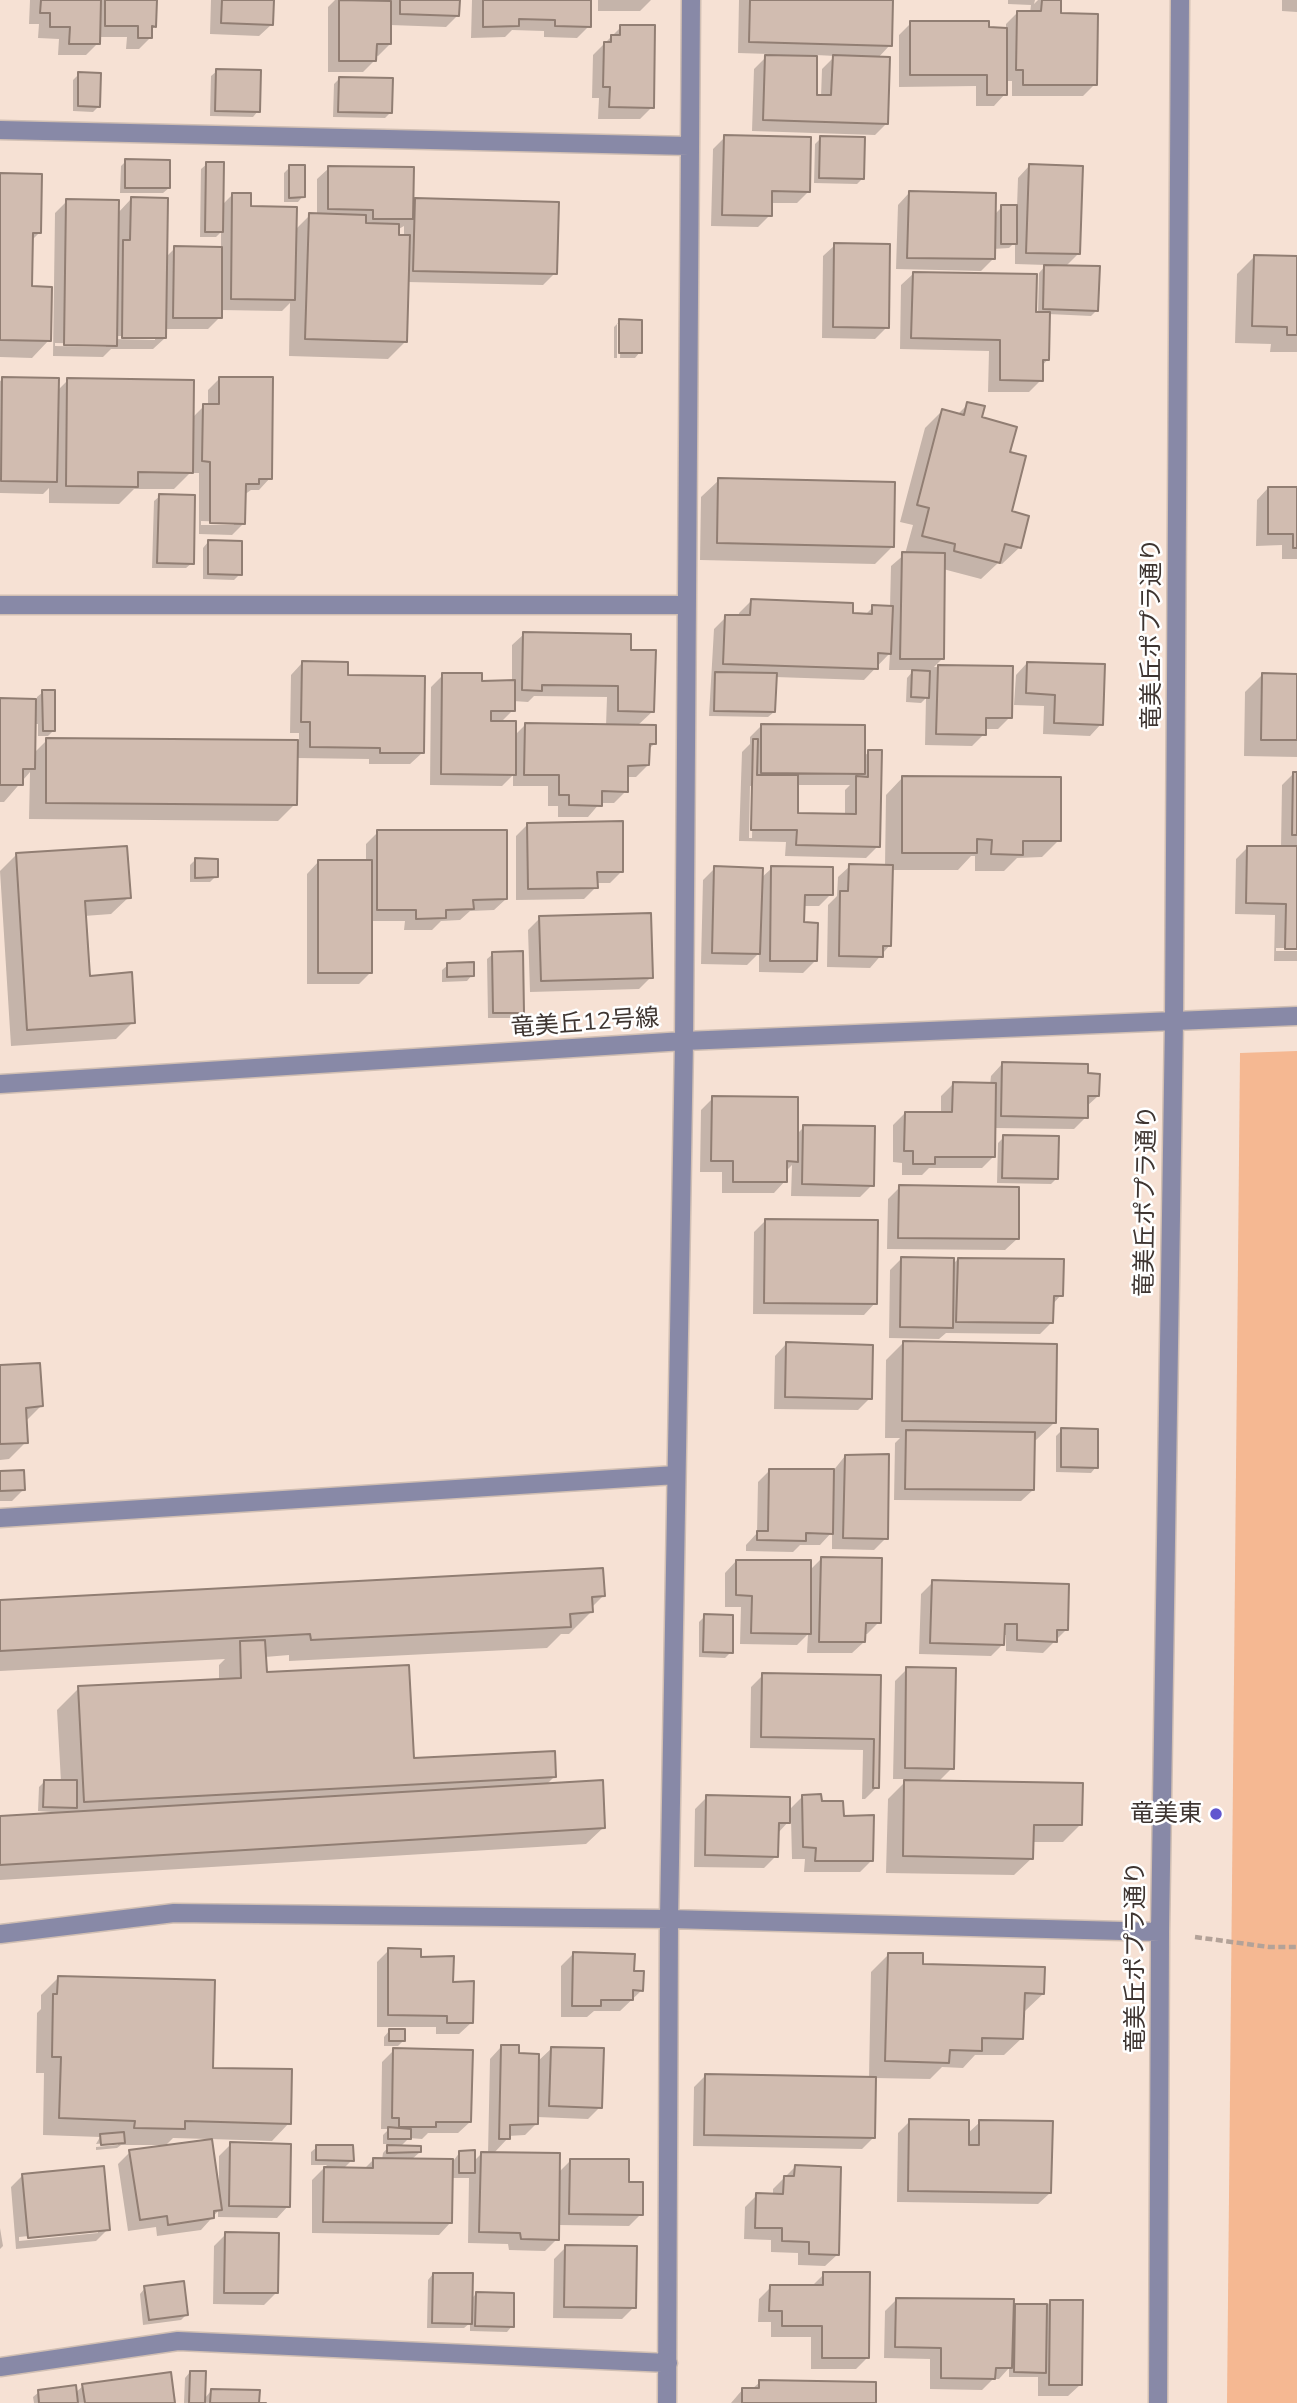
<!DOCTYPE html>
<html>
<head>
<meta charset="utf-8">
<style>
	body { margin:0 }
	canvas { display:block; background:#f6e1d4 }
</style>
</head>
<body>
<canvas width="1297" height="2403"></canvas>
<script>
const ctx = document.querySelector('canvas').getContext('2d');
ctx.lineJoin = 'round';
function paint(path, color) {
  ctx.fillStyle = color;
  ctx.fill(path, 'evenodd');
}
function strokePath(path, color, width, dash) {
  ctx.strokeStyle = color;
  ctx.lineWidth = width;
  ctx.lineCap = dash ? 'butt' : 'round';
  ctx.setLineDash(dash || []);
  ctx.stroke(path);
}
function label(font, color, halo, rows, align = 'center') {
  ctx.font = font + ' Mulish,"Noto Sans JP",sans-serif';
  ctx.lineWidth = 5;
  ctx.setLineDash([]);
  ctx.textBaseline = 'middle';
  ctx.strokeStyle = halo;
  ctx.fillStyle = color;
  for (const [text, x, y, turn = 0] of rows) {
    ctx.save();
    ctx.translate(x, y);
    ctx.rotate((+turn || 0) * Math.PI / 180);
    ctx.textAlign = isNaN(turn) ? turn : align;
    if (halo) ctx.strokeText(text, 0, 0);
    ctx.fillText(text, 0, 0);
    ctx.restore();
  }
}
const green = new Path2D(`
	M1297 1051V2403H1227L1240 1053Z`);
const shadow = new Path2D(`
	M30 0H155V26L151 30V37L139 49H126L127 37H98V43L86 55H58L59 39 38 38 39 24H29Z
	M211 0H272L271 25 259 36 210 34Z
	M335 0H378V3H389V0H458V15L446 27 390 25V44L378 56 375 55V60L363 72H328V7Z
	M472 0H589V26L577 38 544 37V31L512 30 505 37 471 38Z
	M598 0H651L640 11H598Z
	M739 0H891L890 45 877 59 887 123 875 135 752 131 754 69 769 54 738 53ZM816 55 835 56 822 69 821 97H815Z
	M1008 0H1035L1034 4 1038 0H1059V15L1095 84 1083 96H1012V81H1005V94L994 106H976V86L899 87V35L911 23 1006 29V24L1018 12 1030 13 1031 5 1008 4Z
	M1282 0H1297V12L1282 11Z
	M621 27 652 107 640 119H598L599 98H592L593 55Z
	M217 71 258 111 253 117 210 116 211 76Z
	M79 74 99 106 93 112 73 111V80Z
	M339 79 390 113 385 118 333 117 334 84Z
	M725 137 809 191 797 203H770V215L758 227 711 226 713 149Z
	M821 138 862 179 857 184 814 183 815 144Z
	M126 161 169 188 163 193H120L121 166Z
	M207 164 221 206 233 194 249 208 295 230 310 215H317V179L329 168 412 205 416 200 555 273 543 285 407 282 405 342 388 359 289 356 290 303 282 311 220 310V317L208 329H165V338L153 349H111L103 357 53 356 55 213 67 201 117 214 131 199 166 257 175 248H221V232L216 237H200L201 169ZM404 226V237H397V230ZM113 336H155V340L113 339ZM55 343 106 344V347L55 346Z
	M1029 166 1078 254 1065 267 1097 310 1091 316 1048 314V359L1042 366 1041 380 1029 392H988L989 351 900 349 901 285 913 274 1038 314 1039 273 1046 265 1015 264V242L1009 248 993 249V259L981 271 896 269 898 205 909 193 994 215 1002 207H1017L1018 178Z
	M290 167 303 196 298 202H284V173Z
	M0 175 40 232 31 241 30 288 49 340 32 358 0 357Z
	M835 245 887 327 875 339 822 338 823 256Z
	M1254 257 1297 258V352H1270L1271 344 1235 343 1237 274Z
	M620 321 640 352 635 358H620L621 324H617V358H614V327Z
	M220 378 270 478 259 490H251L244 495V523L232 535 199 534V473H190L174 489H134L119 504 49 503V488L43 494 0 493V381L3 379 57 391 68 380 192 418 204 406H208V390ZM201 521 234 522V525H201Z
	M968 404 1008 453 1010 513 1020 547 1002 564 998 563 981 579 943 569 942 659 934 667 1011 668 1010 717 998 729H984V734L972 746 925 745 926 698 921 703 906 702 907 678 914 670H889L890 653 864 680 775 677 774 712 768 717 709 716 714 629 726 617H739V613L751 601 851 615H865L873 607H890L891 566 905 554 913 525 900 522 925 428 942 411 957 415Z
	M719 480 892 547 875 564 700 560 701 497Z
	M1268 488H1297V559H1282V545L1256 546 1257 500Z
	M160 496 192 563 186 568H152L154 501Z
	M208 542 240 574 234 580 203 579V548Z
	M524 634 629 652 653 711 637 726 654 744 648 750V765L636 777H626V791L614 803H600L588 817H558V806H548V786H513V775L502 786 430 785 431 687 443 675 480 682H512V645ZM534 696 607 697 606 726 526 724 514 736 500 723 513 710V701L528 702Z
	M302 663 346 677 422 753 410 764H369V759L296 758 295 804 278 821 29 819 30 772 4 802H0V700L37 701V697L43 692 54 730 48 736H38V724H34V753L47 740 299 742V733H290L291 675Z
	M1027 663 1101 724 1090 736 1043 734 1044 706 1014 705 1016 675Z
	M1262 675H1297V757L1244 756 1245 692Z
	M762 725 863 757 869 752 878 846 866 858 785 856 786 842 739 841 742 752 750 744V737ZM796 785H850L845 790V815L796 814ZM750 786H753L752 838H749Z
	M1293 774H1297V948H1276V951H1297V961H1274L1275 915 1235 914 1236 859 1248 847 1281 848 1282 785Z
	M903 777 1059 840 1042 857 1017 858 1004 871H975V856H971L958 870H891L890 945 870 968 827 967 828 905 837 896 838 877 850 866H885L886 795Z
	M528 824 622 871 610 883H596V887L584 899 516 900V836Z
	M378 832 506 899 494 910 470 911 460 920 441 921 432 930H404L405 921H370L371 972 359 984H307V874L318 862H366V844Z
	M17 854 129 897 111 914 84 916 88 977 133 1022 116 1039 11 1046 0 871Z
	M195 860 216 876 210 882H190V865Z
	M715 868 760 879 772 868 831 894 819 906H803V924L815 961 803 973 759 972V953L747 965 701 964 703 880Z
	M540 918 651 977 639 989 530 992 528 930Z
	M493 954 522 1012 517 1018H488L487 959Z
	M448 965 472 975 467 981 442 982V970Z
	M1002 1064 1086 1075 1098 1096 1086 1107V1117L1074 1129 994 1128V1156L982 1168H929L922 1175H902V1163L893 1162V1125L905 1113 941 1114V1096L953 1084 990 1085 991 1076Z
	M713 1098 796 1135 804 1127 872 1185 860 1197 791 1196 792 1165 786 1171 785 1181 774 1193H722V1172H700L701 1110Z
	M1004 1137 1057 1178 1051 1184 997 1183 998 1143Z
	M900 1187 1017 1239 1005 1250 887 1249 888 1199Z
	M766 1220 875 1303 864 1315 753 1314 754 1232Z
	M902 1258 952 1265 958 1259 1061 1295 1052 1305V1322L1040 1334 946 1333 939 1339 889 1338 890 1270Z
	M903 1343 1054 1423 1036 1440H1033V1490L1021 1501 894 1500 895 1443 900 1438H885L886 1360Z
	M786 1344 870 1398 858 1410 774 1409 775 1356Z
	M0 1367 41 1406 25 1422 26 1442 9 1459 0 1460Z
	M1062 1430 1096 1467 1091 1473 1056 1472V1436Z
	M845 1456 886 1538 874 1550 832 1549V1532L820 1545H800L793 1552 746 1551V1545L757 1533 758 1482 770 1470 833 1471Z
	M0 1473 24 1489 12 1501H0Z
	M821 1559 879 1622 867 1634H864V1642L852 1653H807L808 1634 797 1645 740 1644 741 1607H725V1573L736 1561 809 1571Z
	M933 1582 1066 1630 1043 1653 1006 1651V1635H1003V1644L991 1656 919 1654 921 1594Z
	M603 1596 591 1608V1612L569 1634H561L547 1648 289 1661V1655L265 1657 266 1674 412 1760 554 1777 546 1785 604 1827 586 1844 0 1880V1818L51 1815V1812L38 1811 39 1787 44 1782H61L57 1710 79 1688 219 1681V1665L225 1659 0 1671V1602Z
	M705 1616 731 1652 725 1658 699 1657V1622Z
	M907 1669 952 1768 938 1782 1080 1825 1063 1842H1032V1858L1014 1875 886 1873 888 1799 908 1779H893L895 1681Z
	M763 1675 879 1677 877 1787 865 1799H862L863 1750 750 1748 751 1687Z
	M803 1796 820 1803 842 1817 872 1860 860 1872H804L805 1859H792L791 1819 777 1834 776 1856 764 1868 694 1867 695 1809 707 1797 788 1811Z
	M389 1950 419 1958 451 1983 471 2023 459 2034H436V2027H377V1962Z
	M573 1954 633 1973 642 1990 620 2011H594L587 2017H561V1966Z
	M889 1954 921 1966 1043 1994 1025 2011H1023L1022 2038 1004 2055H975L963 2068 942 2067 930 2079 874 2078V2137L862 2149 693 2146 694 2087 706 2075 869 2078 871 1972Z
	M58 1978 211 2069 289 2123 272 2141 210 2139 217 2185H219V2156L231 2144 288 2206 277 2218 218 2217V2211L201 2230 157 2236 156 2227 128 2231 118 2164 130 2152 164 2147V2145H121L117 2148 96 2150V2147L118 2145V2142L96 2144 100 2137 43 2135 44 2073H36L37 2013 41 2009V1995ZM173 2138 208 2139V2141L164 2147Z
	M389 2031 404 2040 398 2046H384V2037Z
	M501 2047 537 2062 552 2048 600 2107 588 2119 537 2117 536 2124 525 2135 508 2136V2138L493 2154 558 2173 570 2161 627 2184 641 2214 629 2226 557 2225V2239L545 2251 509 2250 508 2244 468 2243 469 2178H451L450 2223 439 2235 312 2233V2180L327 2165H311V2152L317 2147 352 2160 343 2169H364L373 2160H382L383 2153 391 2144H383V2135L389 2129H381L382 2062 394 2050 470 2122 458 2133H428L422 2139 409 2138 400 2147 420 2152 411 2160H454L460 2152 473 2162 482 2153 488 2154 490 2059Z
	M910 2121 967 2134 980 2122 1050 2193 1038 2204 897 2202 898 2133Z
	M795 2167 837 2255 825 2266 798 2265V2253L771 2252V2240L744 2239 745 2207 757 2195H773V2189Z
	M23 2175 108 2229 96 2241 16 2249 11 2187ZM98 2229V2233L19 2241V2237Z
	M0 2228 3 2246 0 2249Z
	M226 2234 276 2293 264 2305 213 2304 214 2246Z
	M566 2247 634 2307 622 2319 553 2318 554 2259Z
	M433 2274 471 2299 476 2294 512 2326 507 2332 470 2331V2323L464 2328H427L428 2280Z
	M824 2274 868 2357 856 2369H811V2337H771V2322H758L759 2299 771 2287 812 2286Z
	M145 2288 186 2315 181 2320 143 2325 140 2294Z
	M897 2299 1012 2310 1015 2306H1046L1051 2301 1080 2385 1068 2396H1038V2377H1009V2368L999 2379H993L982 2390 930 2389V2359L884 2358 885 2311Z
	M190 2372 204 2399 211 2391 258 2403H184L185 2378Z
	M760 2382 874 2403H731L743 2389H752Z
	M83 2386 174 2403H34L33 2397 39 2392 75 2393Z`);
const building = new Path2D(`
	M41 0H101L100 44H69L70 27H50V13H40Z
	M105 0H157L156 27 152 26V38H138V26H105Z
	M222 0H274L273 25 221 23Z
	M339 0 391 1V44H377L376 61H339Z
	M400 0H460L459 16 400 14Z
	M483 0H591V27L555 26V20L519 19V26L483 27Z
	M750 0H893L892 46 749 42Z
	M1042 0H1061V13L1098 14 1097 85H1023V70H1016L1017 11H1041Z
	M910 21H989V27L1007 28V95H987V75H910Z
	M620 25H655L654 108 609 107 610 87H603L604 42H611V35H620Z
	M765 55 817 56V95H831L833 55 890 57 888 124 763 120Z
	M216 69 261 70 260 112 215 111Z
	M78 72 101 73 100 107 78 106Z
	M339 77 393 78 392 113 338 112Z
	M724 135 811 137 810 192 772 191V216L722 215Z
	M820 136 865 137 864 179 819 178Z
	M125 159 170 160V188H125Z
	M206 162H224L223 232H205Z
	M1029 164 1083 166 1080 254 1026 253Z
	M289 165H305V197L289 198Z
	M328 166 414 167 413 219H373V210L328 209Z
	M0 173 42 174 41 233H33L32 286 52 287 51 341 0 340Z
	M909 191 996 193 995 259 907 258Z
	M232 193H251V206L297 207 295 300 231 299Z
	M131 197 168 198 166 338H122L123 240H130Z
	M415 198 559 202 557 274 413 271Z
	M66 199 119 200 117 346 64 345Z
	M1001 205H1017V244H1001Z
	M309 213 366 215V223L399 224V235H410L407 342 305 339Z
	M834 243 890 244 889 328 833 327Z
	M174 246 222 247V318H173Z
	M1254 255 1297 256V335H1287V327L1252 326Z
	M1044 265 1100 266 1098 311 1043 309Z
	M913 272 1037 274 1036 312H1050L1049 360H1043V381L1000 380V340L911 338Z
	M619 319 642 320V353H619Z
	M2 377 59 378 57 482 1 481Z
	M219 377H273L272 479H259V484H246L245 524 210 523V462L202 461 203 404H219Z
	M67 378 194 380 193 473 138 472V487L66 486Z
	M967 402 985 406 982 417 1017 427 1010 452 1026 456 1012 511 1029 516 1021 548 1005 544 1000 563 954 551 955 544 922 536 929 508 917 505 942 409 964 415Z
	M718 478 895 482 894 547 717 543Z
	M1268 487H1297V548H1293V534H1268Z
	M159 494 195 495 194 564 157 563Z
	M208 540 242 541V575L208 574Z
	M902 552 945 553 944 659H900Z
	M751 599 853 603V613L872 614V605L893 606 891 654 878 653V669L723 664 725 615H750Z
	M523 632 631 634V650H656L654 712 618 711V686L542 685V691L522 690Z
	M302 661 348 662V675L425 676 424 753H380V748L310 747V722H301Z
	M1027 662 1105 664 1103 725 1054 723 1055 695 1026 693Z
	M938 665 1013 666 1012 718H986V735L936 734Z
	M912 670 930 671 929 698 911 697Z
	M715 672 777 673 775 712 714 711Z
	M442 673H482V681L515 680V711H491V721H516V775L441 774Z
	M1262 673 1297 674V740H1261Z
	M42 690H55V731H43Z
	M0 698 36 699 35 769H23V785H0Z
	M525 723 656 725V744H650L649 765 628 766V792L602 791V806L569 805V795H559V775H524Z
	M761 724 865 725V774L761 773Z
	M46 738 298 740 297 805 46 803Z
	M753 739H758L757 775H798V813L856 814V776L868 777V750H882L880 847 796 845 797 830H751Z
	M1293 772H1297V835H1292Z
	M902 776 1061 777V841H1023V855L991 854 992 840 977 839V853H902Z
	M623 821V872H597L598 888 528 889 527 823Z
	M377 830H507V899L473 900 474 909 446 910V918L416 919V910H377Z
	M127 846 131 898 85 901 90 976 132 972 135 1023 27 1030 16 853Z
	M1247 846H1297V949H1285L1286 904 1246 903Z
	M195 858 218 859V877L195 878Z
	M318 860H372V973H318Z
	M849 864 893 865 891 946H883V957L839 956 840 891H848Z
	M714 866 763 868 760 954 712 953Z
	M771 866 833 867V895H805L804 922 818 923 817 961H770Z
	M651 913 653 978 541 981 539 916Z
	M523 951 524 1013H493L492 952Z
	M474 962V976L447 977V963Z
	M1002 1062 1088 1064V1073L1100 1074 1099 1096H1088V1118L1001 1116Z
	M953 1082 996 1083 995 1157H935V1164H913V1151H904L905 1112H952Z
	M712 1096 798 1097V1162L787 1161V1182H733V1161H711Z
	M803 1125 875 1126 874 1186 802 1184Z
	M1003 1135 1059 1136 1058 1179 1002 1178Z
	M899 1185 1019 1187V1239L898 1238Z
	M765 1219 878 1220 877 1304 764 1303Z
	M901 1257 954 1258 953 1328 900 1327Z
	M958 1258 1064 1259 1063 1296H1054L1053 1323 956 1322Z
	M903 1341 1057 1344 1056 1423 902 1421Z
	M786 1342 873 1345 872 1399 785 1397Z
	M40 1363 43 1406 26 1408 28 1443 0 1444V1365Z
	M1061 1428 1098 1429V1468L1061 1467Z
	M906 1430 1035 1432 1034 1490 905 1489Z
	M889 1454 888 1539 843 1538 845 1455Z
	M769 1469H834L833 1534 806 1533V1541L757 1540V1531H768Z
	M24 1470 25 1490 0 1491V1471Z
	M821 1557 882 1558 881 1623H866L865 1642H819Z
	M736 1560H811V1634L751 1633 752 1596 736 1595Z
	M603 1568 605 1596 592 1597 593 1612 570 1614 571 1627 311 1640 310 1634 0 1651V1600Z
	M932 1580 1069 1584 1068 1630H1057V1642L1017 1640V1624H1005L1004 1645 930 1643Z
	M704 1614 733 1615V1653L703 1652Z
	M265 1640 267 1672 409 1665 414 1758 555 1751 556 1777 84 1802 78 1686 241 1678 240 1641Z
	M906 1667 956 1668 954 1769 905 1768Z
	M762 1673 881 1675 879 1788H873L874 1739 761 1737Z
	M44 1780H77V1808L43 1807Z
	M603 1780 605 1828 0 1865V1816Z
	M904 1780 1083 1783 1082 1825H1034L1033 1859 903 1856Z
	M821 1794 822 1801H843L844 1816 874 1815 873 1861H815L816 1848 803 1847 802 1795Z
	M706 1795 790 1797V1823H779L778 1857 705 1855Z
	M388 1948 421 1949V1957L454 1956 453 1982 474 1981 473 2023H447V2016L388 2015Z
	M573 1952 635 1954 634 1971H644L643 1991 633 1990V2000H601V2006H572Z
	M888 1953H923V1964L1045 1967 1044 1994 1025 1993 1023 2039 982 2038V2051L950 2050 949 2063 885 2061Z
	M58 1976 215 1980 213 2068 292 2069 291 2124 185 2121V2129L134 2128 135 2121 59 2118 61 2057H52L53 1994H57Z
	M389 2029H405V2041H389Z
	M501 2045H519V2053L539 2054 538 2124 510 2125V2139H499Z
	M551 2047 604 2048 602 2108 549 2106Z
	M393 2048 473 2050 471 2122H436V2127H399V2118H392Z
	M705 2074 876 2077 875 2138 704 2135Z
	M909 2119 969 2120V2145H979V2120L1053 2121 1051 2193 908 2191Z
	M388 2127 411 2129V2139H388Z
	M124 2132 125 2143 101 2145 100 2134Z
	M212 2139 222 2210 214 2211V2218L168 2225 167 2216 140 2220 129 2150Z
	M230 2142 291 2144 290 2207 229 2206Z
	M316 2145H353L354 2161 316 2160Z
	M387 2145 421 2146V2152L387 2153Z
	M475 2150V2173H459V2151Z
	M481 2152 560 2153 559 2240 521 2239 520 2233 479 2232Z
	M373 2158 453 2159 452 2223 323 2222 324 2167 373 2168Z
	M570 2159H629V2182H643V2215L569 2214Z
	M795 2165 841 2167 839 2255 809 2254V2242L782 2241V2228H755L756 2193 783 2194 784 2176H794Z
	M104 2166 110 2230 28 2238 22 2174Z
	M225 2232 279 2233 278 2293H224Z
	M565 2245 637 2246 636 2308 564 2307Z
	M823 2272H870L869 2358H822V2326H782V2311H769L770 2285H823Z
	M433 2273H473L472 2324 432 2323Z
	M184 2281 188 2315 149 2320 144 2286Z
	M476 2292 514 2293V2327L475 2326Z
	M896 2298 1014 2299 1012 2368H996L995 2379 941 2378V2348L895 2347Z
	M1050 2300H1083L1082 2385H1049Z
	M1015 2304H1047L1046 2373 1014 2372Z
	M190 2371H206L205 2403H189Z
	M171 2372 175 2403H85L82 2384Z
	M759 2380 876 2382V2403H742V2388H759Z
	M76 2385 78 2403H39L38 2390Z
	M211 2389 260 2390 259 2403H266H210Z`);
const path = new Path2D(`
	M1195 1937 1269 1947H1297`);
const minor = new Path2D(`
	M0 130 689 146
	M0 605H687
	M0 1084 684 1041 1297 1016
	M0 1518 676 1475
	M0 1934 174 1913 669 1919 1160 1932
	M0 2367 178 2341 668 2363
	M667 2403 669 1919 684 1041 691 0
	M1158 2403 1160 1932 1174 1020 1180 0`);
const markers = [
	[1216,1814,7,"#6156cf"]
];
const streetNames = [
	["竜美丘ポプラ通り",1152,634,-90],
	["竜美丘12号線",585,1023,-4],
	["竜美丘ポプラ通り",1146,1201,-89],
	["竜美丘ポプラ通り",1136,1957,-90]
];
const poiNames = [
	["竜美東",1202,1814]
];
paint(green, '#f5b892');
paint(shadow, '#0003');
paint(building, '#d1bcb0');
strokePath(building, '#917e73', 2);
strokePath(minor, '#d1bfb3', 21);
strokePath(path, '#b3a298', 4.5, [7, 3.5]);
strokePath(minor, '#8889a7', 18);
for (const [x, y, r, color] of markers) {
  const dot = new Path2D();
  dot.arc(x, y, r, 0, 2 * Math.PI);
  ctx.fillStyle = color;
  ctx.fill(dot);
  strokePath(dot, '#fff', 2.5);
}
label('24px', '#3e3531', '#fff', streetNames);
label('24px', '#3e3531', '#fff', poiNames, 'right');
</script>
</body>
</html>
